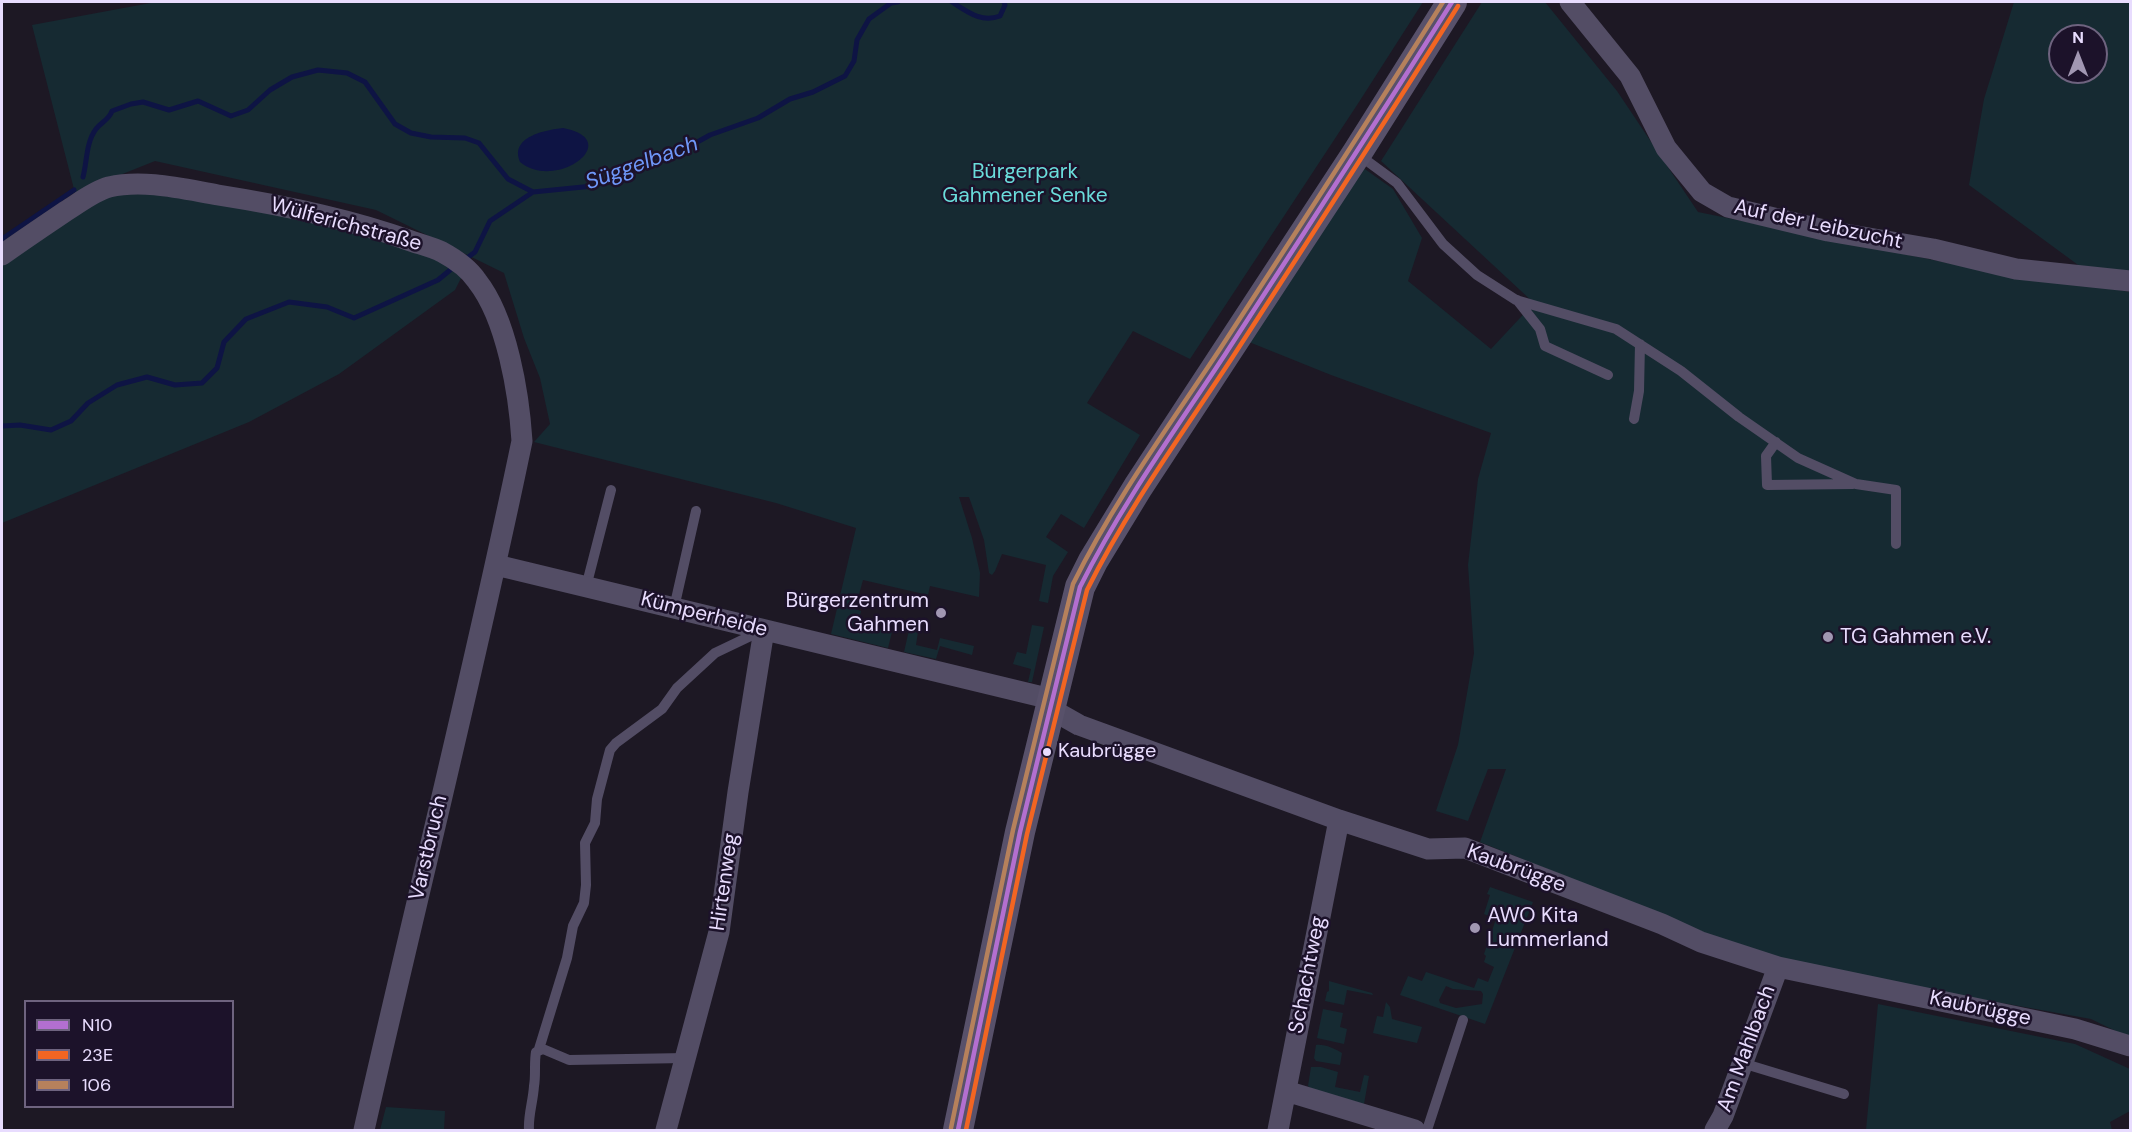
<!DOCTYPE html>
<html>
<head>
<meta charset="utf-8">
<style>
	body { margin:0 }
	#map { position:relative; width:2132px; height:1132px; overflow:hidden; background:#1d1824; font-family:"DM Sans",sans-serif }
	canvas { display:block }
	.frame { position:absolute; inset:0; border:3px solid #e8dcfe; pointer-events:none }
	.legend { position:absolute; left:24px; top:1000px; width:210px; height:108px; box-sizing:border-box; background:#1c122a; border:2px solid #6e637f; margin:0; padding:8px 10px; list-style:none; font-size:18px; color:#e8dcfe }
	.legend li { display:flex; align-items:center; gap:12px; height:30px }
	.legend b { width:30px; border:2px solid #6e637f }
	.north { position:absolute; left:2048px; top:24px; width:60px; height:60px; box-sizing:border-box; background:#1c122a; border:2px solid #6e637f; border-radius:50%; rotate:0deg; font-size:16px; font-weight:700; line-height:24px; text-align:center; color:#e8dcfe }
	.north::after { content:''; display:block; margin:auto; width:21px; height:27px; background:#a197b2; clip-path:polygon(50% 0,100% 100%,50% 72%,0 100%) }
</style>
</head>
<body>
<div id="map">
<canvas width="2132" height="1132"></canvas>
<div class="frame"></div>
<ul class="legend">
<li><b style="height:8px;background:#b36fd0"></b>N10</li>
<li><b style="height:8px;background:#f26522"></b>23E</li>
<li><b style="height:8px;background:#b6815c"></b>106</li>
</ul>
<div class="north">N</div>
</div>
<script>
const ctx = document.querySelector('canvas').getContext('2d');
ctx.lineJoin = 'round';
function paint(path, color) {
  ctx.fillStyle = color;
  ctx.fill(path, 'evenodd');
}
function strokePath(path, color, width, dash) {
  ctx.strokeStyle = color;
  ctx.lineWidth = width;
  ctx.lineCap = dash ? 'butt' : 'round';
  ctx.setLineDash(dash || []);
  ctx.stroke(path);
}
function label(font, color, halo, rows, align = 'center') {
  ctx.font = font + ' "DM Sans",sans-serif';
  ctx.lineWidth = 5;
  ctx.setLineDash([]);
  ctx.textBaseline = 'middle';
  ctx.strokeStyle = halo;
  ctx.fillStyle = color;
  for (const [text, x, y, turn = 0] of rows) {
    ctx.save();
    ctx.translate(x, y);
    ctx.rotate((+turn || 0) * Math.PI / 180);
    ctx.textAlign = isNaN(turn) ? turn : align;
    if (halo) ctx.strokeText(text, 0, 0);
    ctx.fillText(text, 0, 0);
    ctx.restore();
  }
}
const green = new Path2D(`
	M156 2H1423L1359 102 1190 359 1133 331 1087 403 1140 435 1084 528 1061 514 1046 537 1068 552 1053 576 1048 603 1039 601 1046 565 1002 554 995 571 992 575 989 573 984 540 969 497H959L972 538 980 573 979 597 930 586 928 595 863 580 855 609 861 611 858 624 892 632 888 648 831 634 856 528 776 503 534 442 550 424 540 378 524 338 504 273 376 210 155 161 75 193 32 25Z
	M1482 2H1545L1617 91 1698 212 1953 264 2130 292V1038L2091 1019 1769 961 1696 929 1480 842 1506 769H1488L1468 821 1436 811 1458 745 1474 653 1468 565 1478 479 1491 433 1331 375 1249 342 1362 167 1393 189 1422 238 1408 281 1491 349 1534 303 1381 161Z
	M2014 2H2130V277L2085 270 1969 185 1984 99ZM2060 36H2096V72H2060Z
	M138 184 258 203 438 256 462 276 455 290 339 374 249 422 2 523V262L78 211Z
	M1032 625 1044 627 1032 682H1028L1031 669 1013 664 1017 652 1026 654Z
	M909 630 918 632 916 645 937 650 940 638 974 646 972 655 940 646 936 659 904 652Z
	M1490 887 1533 902 1485 1024 1400 995 1408 976 1422 981 1426 972 1474 988 1478 978 1488 982 1494 967 1484 962 1486 956 1484 954 1496 919 1484 914 1490 895 1487 894ZM1446 986 1453 989 1481 991 1483 994 1482 1004 1456 1008 1440 1003 1439 1000Z
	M1329 981 1372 993 1373 995 1347 990 1344 1005 1325 1001 1327 992 1329 991Z
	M1386 1002 1390 1007 1392 1019 1422 1027 1417 1043 1373 1033 1377 1016 1383 1017Z
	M1878 1004 2075 1044 2130 1069V1111L2110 1122 2112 1130H1866Z
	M1323 1009 1343 1013 1340 1027 1347 1029 1344 1044 1317 1038Z
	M1316 1045C1325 1044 1335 1049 1342 1053L1340 1065 1316 1061 1314 1058Z
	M1311 1067H1321L1338 1072 1335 1087 1360 1092 1364 1075 1369 1076 1364 1104 1314 1091 1308 1086Z
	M386 1107 445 1111 444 1130H380Z`);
const water = new Path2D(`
	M563 128C626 140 556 192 520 162 509 137 545 130 563 128Z`);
const stream = new Path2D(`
	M952 2C968 12 981 23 1000 16L1005 5 1004 2
	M83 177C87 162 86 142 96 129 101 122 109 120 112 111L131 104 143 102 169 110 198 101 231 116 248 110 270 90 292 77 318 70 347 73 365 82 395 124 411 133 431 137 465 138 479 143 508 179 533 192
	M2 239 74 190
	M463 261 475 252 490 221 533 192 593 186 611 179 640 160 681 151 710 135 758 118 790 99 813 92 845 76 854 61 857 40 869 19 891 3 898 2
	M2 426 20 425 51 430 71 421 88 403 117 385 147 377 175 385 202 383 217 368 224 342 246 319 289 302 327 307 354 318 438 280 455 266`);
const lane = new Path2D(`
	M1359 155 1397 183 1443 244 1477 275 1516 300 1616 329 1681 371 1739 417 1798 458 1856 484 1896 490V544
	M1517 300 1540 329 1545 346 1608 375
	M1634 419 1639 391 1640 344
	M1776 442 1766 456 1767 485 1853 484
	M586 587 611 490
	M674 608 696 511
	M539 1049 567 958 573 926 584 903 586 885 585 843 595 823 597 799 610 750 616 743 662 709 677 688 715 653 761 631
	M1742 1063 1844 1094
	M529 1130C528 1115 533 1102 534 1086 536 1075 534 1063 536 1052L543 1049 569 1060 686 1058
	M1427 1130 1463 1020`);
const street = new Path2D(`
	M1570 2 1630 76 1666 148 1702 192 1728 207 1828 231 1933 249 2016 269 2130 281
	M2 255C23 240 44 226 66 211 79 203 94 191 109 187 144 179 183 189 218 195 282 205 347 218 408 240 419 244 432 247 442 252 455 259 469 269 477 281 507 319 519 394 522 441 474 672 416 901 364 1130
	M496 565 1051 699
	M1049 708 1079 725 1339 820 1428 849 1465 848 1662 924 1701 942 1778 967 2075 1029 2130 1046
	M1286 1091 1415 1130
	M666 1130 719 932 738 792 764 630
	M1278 1130 1339 820
	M1715 1130 1723 1116 1778 967`);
const secondary = new Path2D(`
	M958 1130 1020 832 1080 587 1093 561 1138 487 1357 153 1452 2`);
const bus1 = new Path2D(`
	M958 1130 1020 832 1080 587C1121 505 1176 429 1226 353 1302 236 1378 120 1452 2`);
const bus2 = new Path2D(`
	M966 1130 1027 834 1087 590C1128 508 1182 434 1232 358 1308 241 1384 124 1458 6`);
const bus3 = new Path2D(`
	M951 1128 1013 830 1073 584C1114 501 1169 426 1220 349 1295 234 1370 118 1443 2`);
const markers = [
	[941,613,6,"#a197b2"],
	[1828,637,6,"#a197b2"],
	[1047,752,5,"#e8dcfe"],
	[1475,928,6,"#a197b2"]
];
const busNames = [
	["Kaubrügge",1058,752]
];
const parkNames = [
	["Bürgerpark",1025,172],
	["Gahmener Senke",1025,196]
];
const streetNames = [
	["Wülferichstraße",346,225,15],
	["Auf der Leibzucht",1818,225,12],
	["Kümperheide",704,615,14],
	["Varstbruch",429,848,-77],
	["Kaubrügge",1516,869,20],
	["Hirtenweg",725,882,-82],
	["Schachtweg",1308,975,-79],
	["Kaubrügge",1980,1009,12],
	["Am Mahlbach",1747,1049,-70]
];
const poiNames = [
	["Bürgerzentrum",929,601,"right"],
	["Gahmen",929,625,"right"],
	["TG Gahmen e.V.",1840,637],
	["AWO Kita",1487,916],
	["Lummerland",1487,940]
];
const waterNames = [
	["Süggelbach",642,164,-20]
];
paint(green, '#162a32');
paint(water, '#0e1444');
strokePath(stream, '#0e1444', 5);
strokePath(lane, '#534d65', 10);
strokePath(street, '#534d65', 21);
strokePath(secondary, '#58516a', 30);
strokePath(bus1, '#b36fd0', 4.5);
strokePath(bus2, '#f26522', 4.5);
strokePath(bus3, '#b6815c', 4.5);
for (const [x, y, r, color] of markers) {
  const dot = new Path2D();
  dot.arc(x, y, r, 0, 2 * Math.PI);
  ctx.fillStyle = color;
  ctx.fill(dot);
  strokePath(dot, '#1c122a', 2);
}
label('20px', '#e8dcfe', '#1c122a', busNames, 'left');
label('21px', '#6adcdb', '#1c122a', parkNames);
label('21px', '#e8dcfe', '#1c122a', streetNames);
label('21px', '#e8dcfe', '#1c122a', poiNames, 'left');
label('italic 22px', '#6f97f9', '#1c122a', waterNames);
</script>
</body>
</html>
